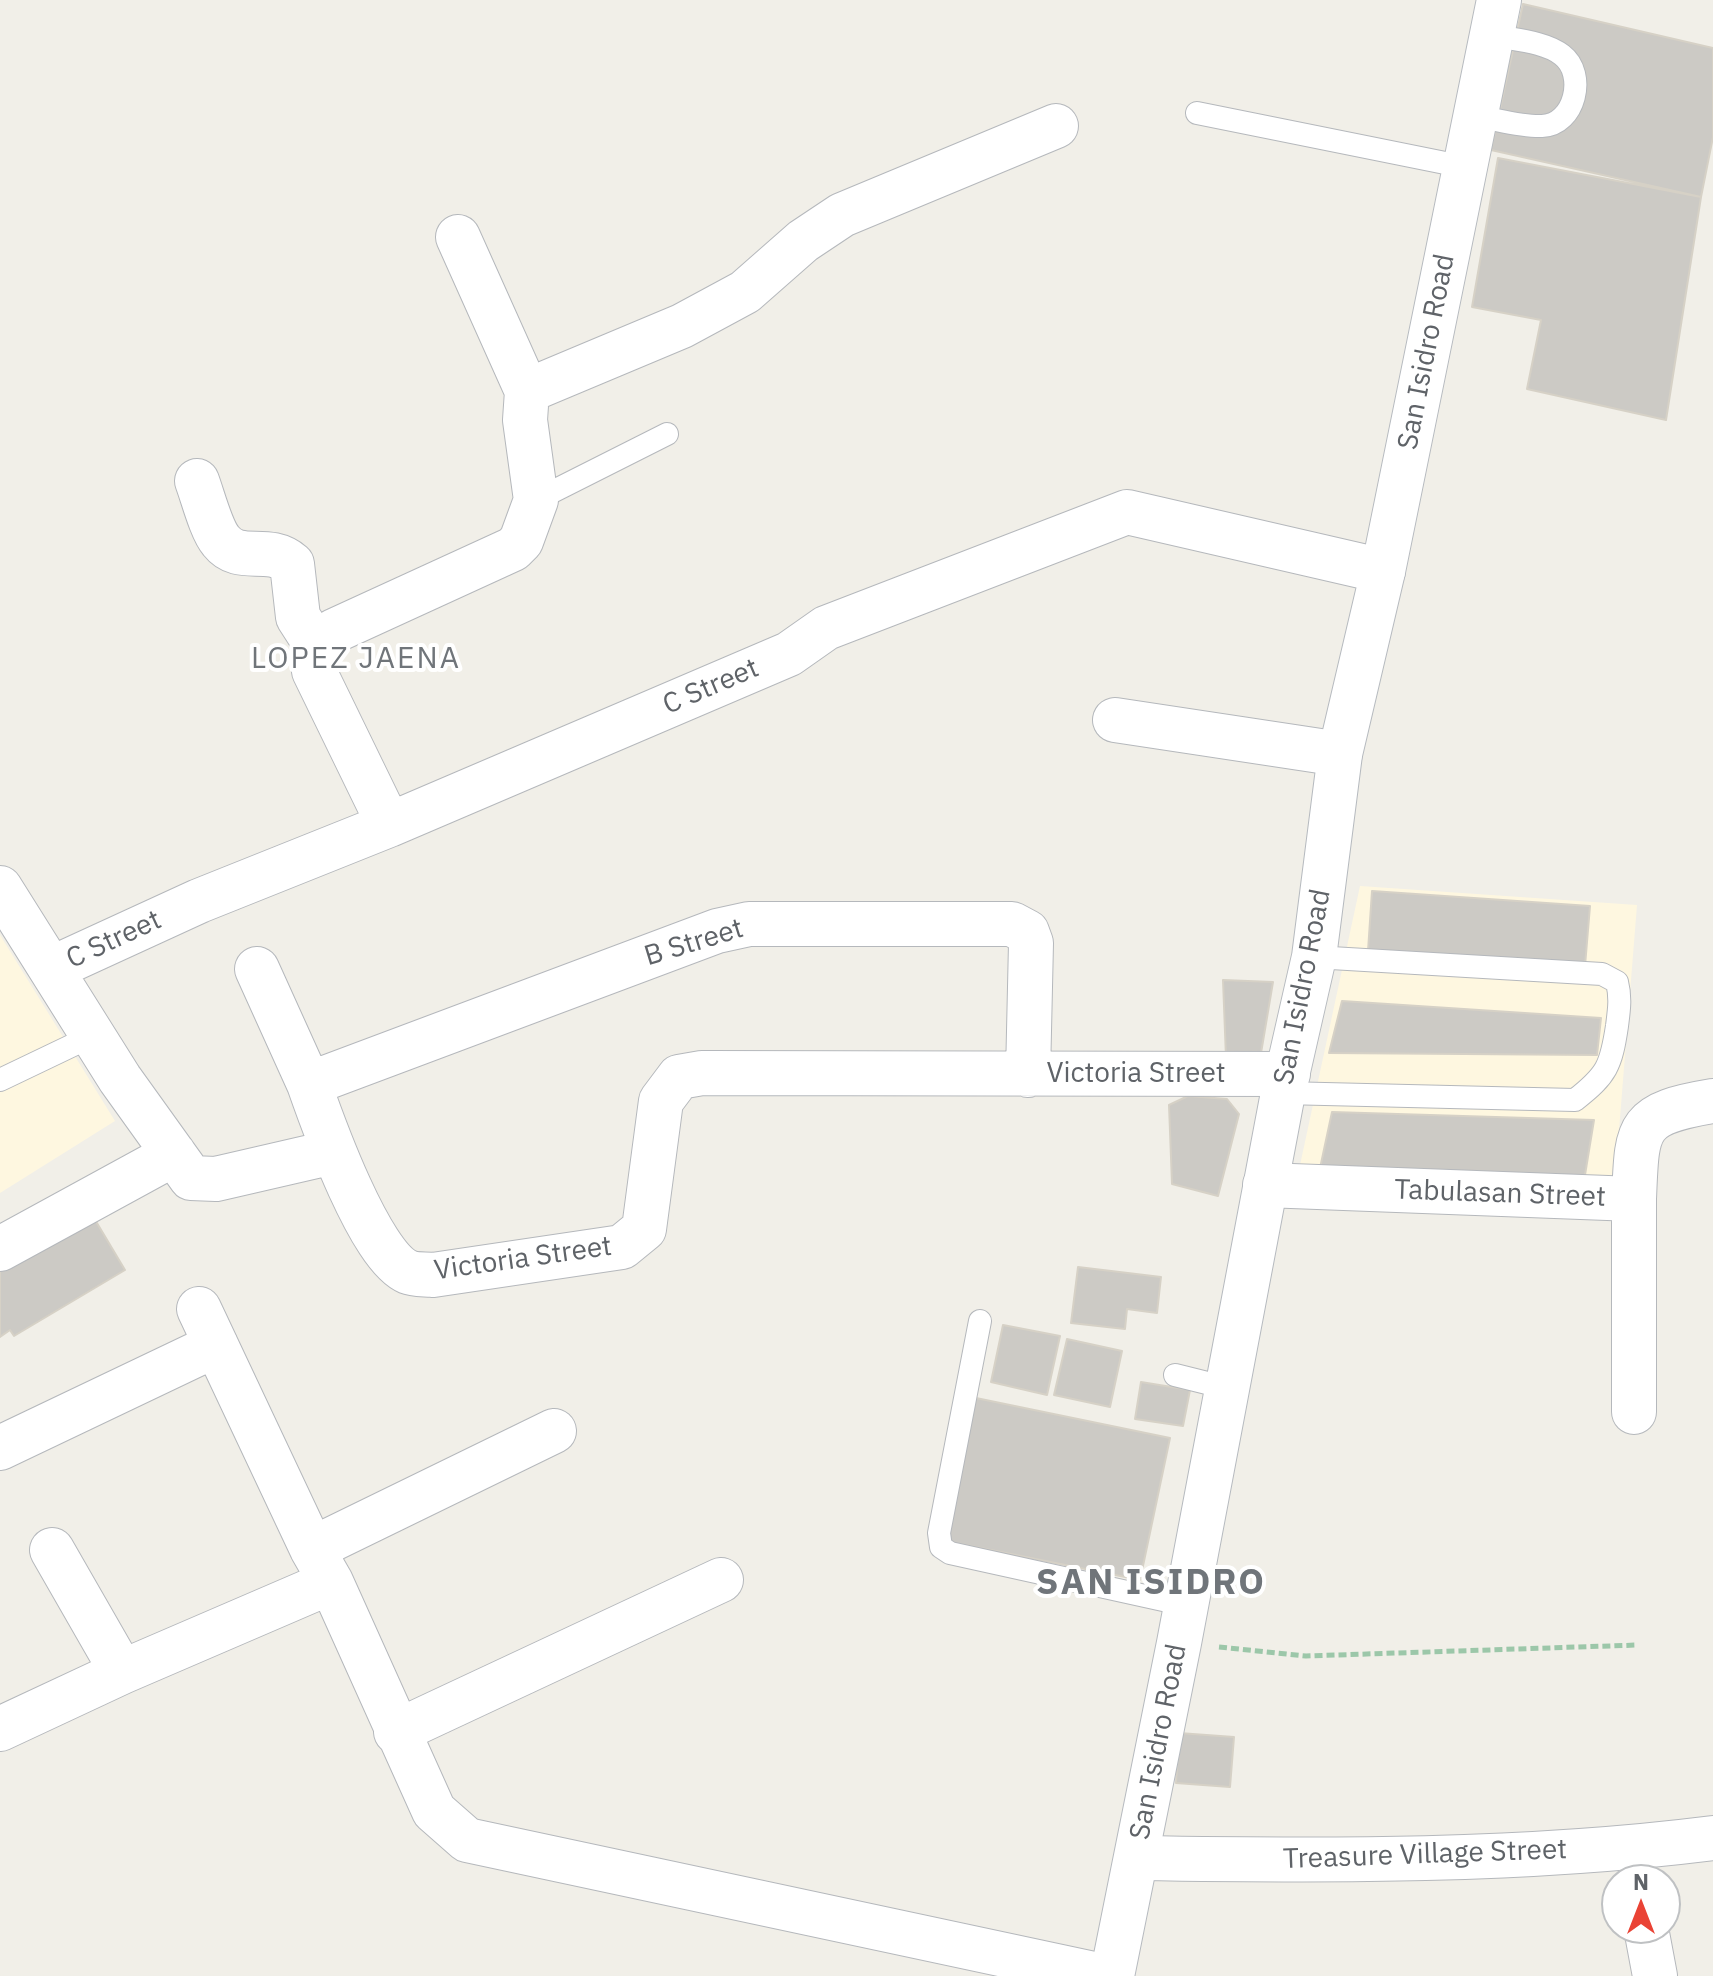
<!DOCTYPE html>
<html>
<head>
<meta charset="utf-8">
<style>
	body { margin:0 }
	#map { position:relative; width:1713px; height:1976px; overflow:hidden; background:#f1efe8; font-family:"IBM Plex Sans",sans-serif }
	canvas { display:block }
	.north { position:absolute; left:1601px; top:1864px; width:80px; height:80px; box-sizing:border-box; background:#fff; border:2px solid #bfc1c3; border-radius:50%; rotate:0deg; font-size:22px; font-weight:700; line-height:32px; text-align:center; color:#5f6368 }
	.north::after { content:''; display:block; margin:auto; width:28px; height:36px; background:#ea4335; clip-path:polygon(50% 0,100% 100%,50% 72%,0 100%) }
</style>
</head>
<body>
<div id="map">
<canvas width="1713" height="1976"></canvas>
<div class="north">N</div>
</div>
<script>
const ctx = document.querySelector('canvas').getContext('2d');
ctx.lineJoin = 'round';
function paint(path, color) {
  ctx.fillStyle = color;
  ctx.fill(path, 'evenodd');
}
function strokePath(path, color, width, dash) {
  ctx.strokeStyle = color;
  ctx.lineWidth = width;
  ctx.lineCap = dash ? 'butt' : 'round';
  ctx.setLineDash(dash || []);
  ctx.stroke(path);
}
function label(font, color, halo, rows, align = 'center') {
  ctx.font = font + ' "IBM Plex Sans",sans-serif';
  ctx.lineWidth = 8;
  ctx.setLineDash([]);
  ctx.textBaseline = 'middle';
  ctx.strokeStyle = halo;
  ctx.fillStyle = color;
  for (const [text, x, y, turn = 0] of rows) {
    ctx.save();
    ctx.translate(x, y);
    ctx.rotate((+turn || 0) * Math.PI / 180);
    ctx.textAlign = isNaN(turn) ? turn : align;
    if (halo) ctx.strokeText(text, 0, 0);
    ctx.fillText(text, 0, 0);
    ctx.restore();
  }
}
const commercial = new Path2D(`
	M1360 886 1637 905 1614 1193 1297 1179Z
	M0 935 115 1121 0 1193Z`);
const building = new Path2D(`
	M1523 4 1713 48V137L1701 197 1491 150Z
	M1498 158 1701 197 1666 420 1527 389 1541 320 1472 307Z
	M1372 891 1590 906 1585 966 1368 951Z
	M1223 980 1273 982 1260 1059 1226 1058Z
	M1342 1001 1601 1018 1597 1055 1329 1053Z
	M1188 1096 1227 1099 1239 1114 1218 1196 1172 1184 1169 1105Z
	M1332 1112 1594 1120 1584 1181 1319 1173Z
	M91 1213 125 1270 14 1336 10 1330 0 1337V1266Z
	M1078 1267 1161 1277 1157 1313 1127 1309 1125 1329 1071 1323Z
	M1003 1325 1060 1336 1047 1395 991 1382Z
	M1067 1339 1122 1351 1110 1407 1054 1395Z
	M1141 1382 1190 1390 1183 1426 1135 1419Z
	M976 1398 1170 1438 1140 1580 946 1541Z
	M1179 1733 1234 1737 1230 1787 1176 1783Z`);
const path = new Path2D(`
	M1219 1647 1306 1656 1638 1645`);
const lane = new Path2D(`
	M1197 113 1465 167
	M1475 116C1496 119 1521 127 1542 126 1575 125 1587 74 1562 55 1544 41 1513 40 1491 35
	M536 500 667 434
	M0 1080 94 1035
	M1283 1093 1575 1100C1607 1075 1611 1066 1617 1026 1619 1010 1621 998 1617 982L1602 974 1314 957
	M980 1321 939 1533 941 1547 950 1553 1186 1605
	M1175 1375 1227 1388`);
const street = new Path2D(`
	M527 391 682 326 745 292 803 241 842 215 1056 126
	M197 481C203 497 211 529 221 541 240 565 267 543 292 564L298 617 316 645
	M1115 720 1340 754
	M389 825 314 671 313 661 316 645 334 631 513 549 521 541 536 500 525 420 527 391 458 237
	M0 888 120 1079 191 1178 216 1179 333 1152
	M53 968 199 901 389 825 789 654 826 628 1127 512 1383 571
	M257 969 309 1084
	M1028 1075 1031 943 1027 932 1012 924H749L717 931 309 1084C323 1124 370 1256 408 1272 415 1275 426 1274 433 1275L622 1247 644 1229 661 1101 679 1077 702 1073 1288 1074
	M1265 1185 1634 1199C1637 1126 1635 1114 1713 1101
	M1634 1199V1412
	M0 1249 174 1154
	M199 1309 312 1549 331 1582 434 1811 467 1840 1103 1976
	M0 1448 216 1345
	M312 1549 554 1431
	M52 1550 122 1672
	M0 1729 122 1672 331 1582
	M396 1732 721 1580
	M1137 1858C1328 1861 1523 1862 1713 1838
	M1646 1928 1655 1976`);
const secondary = new Path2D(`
	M1112 1976 1179 1643 1283 1093 1314 957 1340 754 1383 571 1499 0`);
const streetNames = [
	["San Isidro Road",1427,352,-79],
	["C Street",711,687,-23],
	["C Street",114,940,-25],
	["B Street",694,943,-17],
	["San Isidro Road",1303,987,-79],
	["Victoria Street",1136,1074],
	["Tabulasan Street",1500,1194,2],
	["Victoria Street",523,1259,-8],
	["San Isidro Road",1159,1742,-79],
	["Treasure Village Street",1425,1855,-2]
];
const neighbourhoodNames = [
	["LOPEZ JAENA",356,659]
];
const districtNames = [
	["SAN ISIDRO",1151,1584]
];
paint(commercial, '#fef7e0');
paint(building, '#cccac5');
strokePath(building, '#d6d1c6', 2);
strokePath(lane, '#b5b8bc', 24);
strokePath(street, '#b5b8bc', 46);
strokePath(secondary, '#b6babf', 46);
strokePath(path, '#9cc7a9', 5, [8, 4]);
strokePath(lane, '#fff', 22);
strokePath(street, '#fff', 44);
strokePath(secondary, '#fff', 44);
label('28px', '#5f6368', '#fff', streetNames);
ctx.letterSpacing = '2px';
label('30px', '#70757a', '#fff', neighbourhoodNames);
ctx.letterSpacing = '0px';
ctx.letterSpacing = '2px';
label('bold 36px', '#70757a', '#fff', districtNames);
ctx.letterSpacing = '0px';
</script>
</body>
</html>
